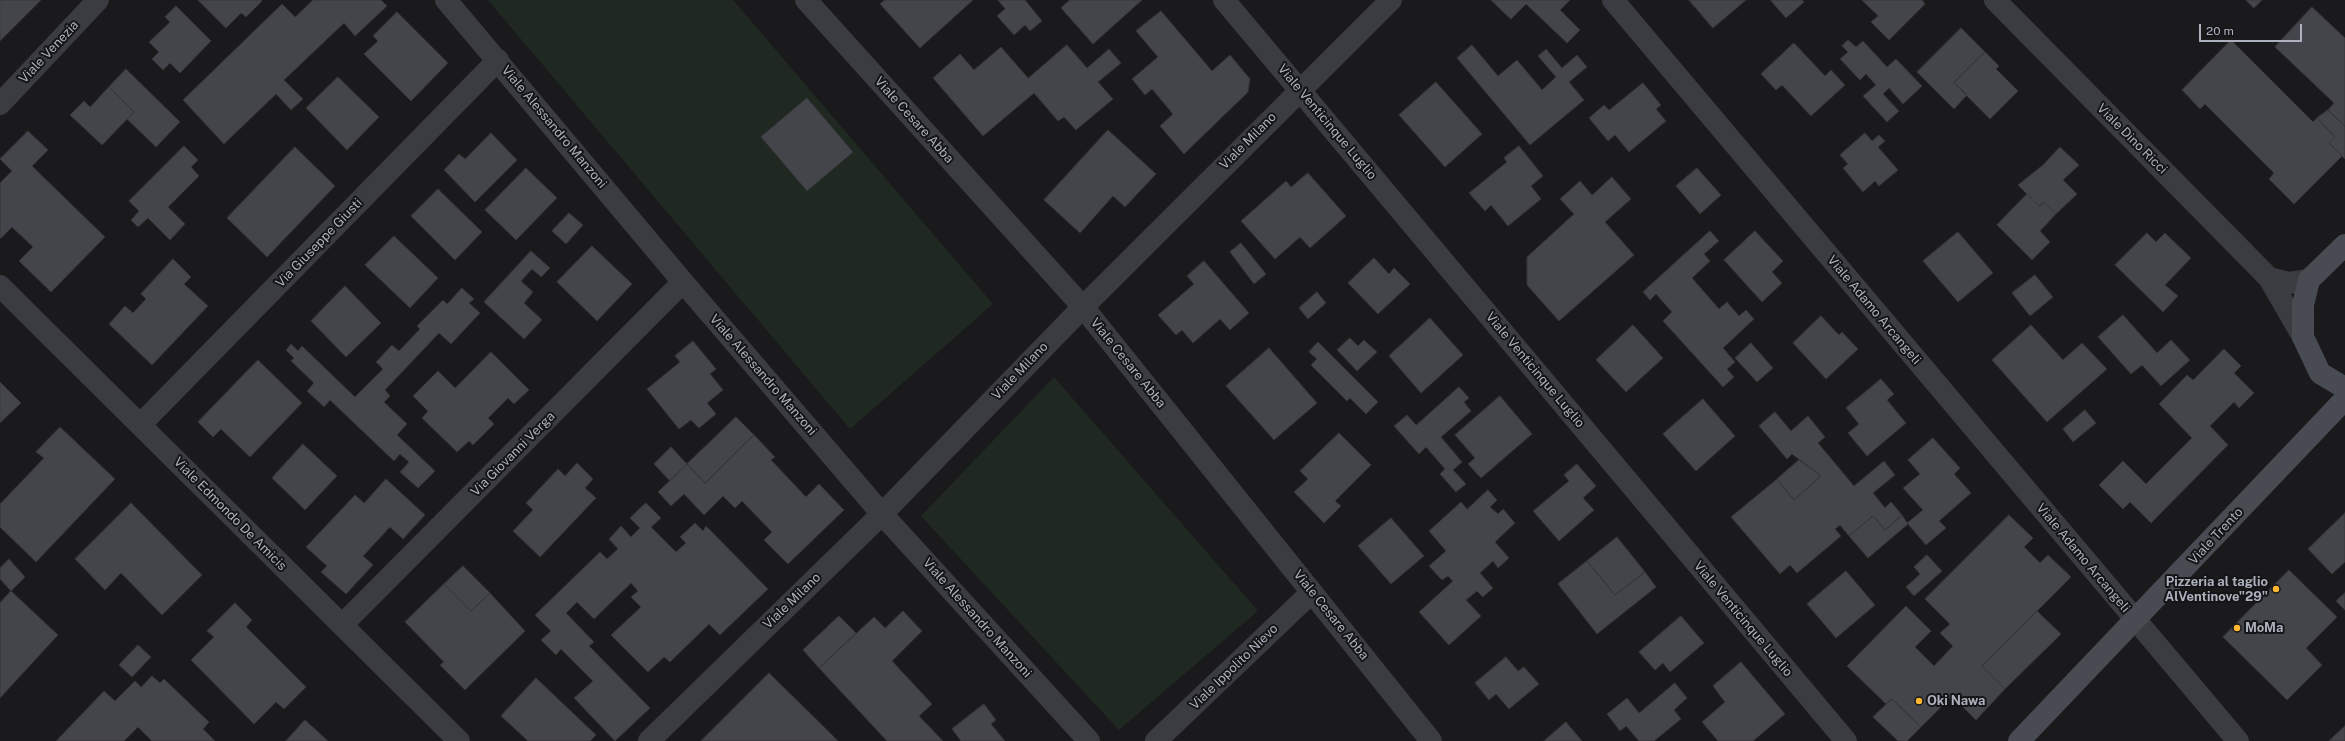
<!DOCTYPE html>
<html>
<head>
<meta charset="utf-8">
<style>
	body { margin:0 }
	#map { position:relative; width:2345px; height:741px; overflow:hidden; background:#1a1a1d; font-family:"Public Sans",sans-serif }
	canvas { display:block }
	.scale { position:absolute; left:2199px; top:24px; width:103px; height:18px; box-sizing:border-box; border:2px solid #acb1bd; border-top:0; padding-left:5px; font-size:12px; line-height:14px; white-space:nowrap; color:#acb1bd; -webkit-text-stroke:3px #151518; paint-order:stroke }
</style>
</head>
<body>
<div id="map">
<canvas width="2345" height="741"></canvas>
<div class="scale">20 m</div>
</div>
<script>
const ctx = document.querySelector('canvas').getContext('2d');
ctx.lineJoin = 'round';
function paint(path, color) {
  ctx.fillStyle = color;
  ctx.fill(path, 'evenodd');
}
function strokePath(path, color, width, dash) {
  ctx.strokeStyle = color;
  ctx.lineWidth = width;
  ctx.lineCap = dash ? 'butt' : 'round';
  ctx.setLineDash(dash || []);
  ctx.stroke(path);
}
function label(font, color, halo, rows, align = 'center') {
  ctx.font = font + ' "Public Sans",sans-serif';
  ctx.lineWidth = 4;
  ctx.setLineDash([]);
  ctx.textBaseline = 'middle';
  ctx.strokeStyle = halo;
  ctx.fillStyle = color;
  for (const [text, x, y, turn = 0] of rows) {
    ctx.save();
    ctx.translate(x, y);
    ctx.rotate((+turn || 0) * Math.PI / 180);
    ctx.textAlign = isNaN(turn) ? turn : align;
    if (halo) ctx.strokeText(text, 0, 0);
    ctx.fillText(text, 0, 0);
    ctx.restore();
  }
}
const green = new Path2D(`
	M488 0H733L993 304 850 429Z
	M1054 377 1258 611 1119 730 921 516Z`);
const building = new Path2D(`
	M0 0H41L0 41Z
	M198 0H261L262 1 246 17 241 13 226 28Z
	M313 0H381L387 6 355 36 344 23 284 80 303 99 291 110 276 94 224 144 183 100 282 4 295 17Z
	M885 0H973L920 48 880 4Z
	M998 0H1025L1042 21 1030 31 1025 25 1014 35 997 16 1005 9Z
	M1070 0H1142L1093 44 1061 8Z
	M1491 0H1570L1560 10 1580 30 1567 43 1526 4 1511 19Z
	M1689 0H1746L1713 28Z
	M1772 0H1802L1804 2 1786 18 1771 1Z
	M1862 0H1922L1925 4 1889 40 1871 22 1878 16Z
	M2246 0H2262L2254 8Z
	M176 6 211 41 180 73 170 63 163 70 152 59 159 52 149 42 170 22 165 17Z
	M2312 7 2345 38V126L2328 110 2334 103 2275 47Z
	M1161 11 1212 71 1230 55 1250 79 1248 92 1184 154 1160 126 1173 114 1152 89 1145 95 1132 79 1158 57 1136 31Z
	M397 12 448 63 411 101 364 54 378 41 373 36Z
	M1961 28 1985 52 1954 83 1967 95 1954 109 1917 72Z
	M1848 40 1856 47 1863 41 1887 67 1896 59 1922 86 1903 104 1889 88 1883 94 1899 111 1887 122 1863 96 1876 85 1866 74 1860 80 1840 59 1848 52 1842 46Z
	M2231 40 2313 122 2317 118 2335 137 2329 143 2342 156 2294 204 2269 179 2274 173 2205 104 2200 109 2182 90Z
	M1794 43 1825 76 1831 70 1845 85 1811 116 1782 85 1776 90 1761 74Z
	M1067 45 1087 68 1109 49 1121 63 1098 82 1113 99 1076 130 1064 117 1058 121 1034 93 983 136 933 78 960 54 974 70 1001 47 1028 78Z
	M1472 45 1498 76 1517 60 1542 90 1556 77 1538 56 1546 49 1562 68 1577 55 1587 67 1569 82 1584 100 1530 145 1457 58Z
	M1985 52 1999 66 1996 69 2018 91 1990 119 1954 83Z
	M126 69 180 122 156 147 127 119 134 112 109 87Z
	M338 77 379 117 347 150 306 108Z
	M1436 82 1482 134 1445 167 1399 115Z
	M1643 83 1661 105 1656 109 1666 121 1629 152 1615 135 1608 141 1589 118 1604 105 1609 110Z
	M109 87 134 112 102 145 70 115 84 101 90 107Z
	M807 98 853 152 807 191 761 137Z
	M2328 110 2345 126V159L2329 143 2335 137 2317 118Z
	M1108 130 1156 174 1125 207 1113 196 1080 233 1044 200Z
	M28 131 48 150 32 166 105 237 51 292 19 261 33 247 12 227 0 239V183L12 171 0 159Z
	M491 133 517 160 475 202 444 170 459 154 465 159Z
	M1865 133 1872 141 1879 135 1885 141 1878 147 1898 170 1879 186 1875 181 1863 192 1843 168 1848 164 1840 155Z
	M184 146 198 160 191 167 199 176 168 207 185 224 170 240 148 218 138 227 131 220 139 211 129 201Z
	M1519 146 1543 176 1531 186 1541 199 1508 226 1491 205 1485 211 1469 193 1507 162 1504 158Z
	M295 147 335 186 267 257 227 218Z
	M2060 147 2079 165 2063 180 2077 194 2056 214 2044 202 2039 206 2018 185 2043 165Z
	M526 168 557 198 516 240 485 210Z
	M1697 168 1721 195 1700 214 1676 186Z
	M1308 173 1346 216 1310 248 1300 237 1275 259 1241 221 1286 181 1291 187Z
	M1612 177 1631 199 1605 222 1634 255 1559 321 1527 285V257L1574 214 1560 199 1580 181 1592 195Z
	M438 189 482 232 455 260 411 216Z
	M2027 194 2039 206 2044 202 2056 214 2040 231 2050 242 2032 260 1997 225Z
	M569 213 583 225 566 244 552 231Z
	M1710 231 1719 241 1704 254 1710 261 1692 278 1719 309 1727 302 1739 316 1746 310 1754 319 1723 348 1735 362 1727 369 1734 377 1723 387 1663 321 1672 312 1656 294 1650 300 1643 292Z
	M1755 231 1783 261 1772 272 1782 283 1762 302 1724 260Z
	M1958 232 1993 273 1958 302 1923 261Z
	M2147 233 2156 242 2165 233 2191 258 2165 285 2178 296 2163 312 2115 265Z
	M394 236 438 278 410 308 365 265Z
	M1241 243 1266 274 1254 284 1230 252Z
	M592 246 632 284 597 321 557 282Z
	M531 251 550 268 541 277 532 269 521 281 533 292 524 303 542 320 524 339 484 302Z
	M1374 258 1389 274 1394 268 1410 284 1378 314 1348 283Z
	M173 259 191 277 184 284 208 306 152 365 109 324 125 306 133 313 146 299 141 294Z
	M1204 261 1249 313 1230 330 1220 319 1193 343 1182 330 1176 335 1158 315 1194 284 1187 276Z
	M2035 275 2053 297 2030 316 2012 293Z
	M345 286 381 323 346 357 311 321Z
	M462 288 474 299 469 303 480 313 451 344 439 333 385 390 390 396 384 402 407 424 397 435 435 471 418 488 400 472 409 462 400 454 394 461 330 400 324 407 307 391 314 383 291 361 294 358 286 350 291 344 298 351 302 346 355 397 383 369 376 362 392 345 399 351 420 329 417 326 443 300 447 304Z
	M1317 292 1326 303 1308 319 1299 308Z
	M2123 315 2157 353 2171 340 2190 360 2161 386 2142 365 2131 374 2098 337Z
	M1821 316 1839 335 1842 332 1858 349 1826 379 1793 343Z
	M1430 318 1463 355 1421 393 1389 356Z
	M1633 325 1663 358 1626 392 1596 360Z
	M2031 325 2063 360 2082 343 2107 369 2047 422 1992 360Z
	M1350 338 1358 346 1364 340 1377 352 1357 371 1337 350Z
	M693 341 716 369 710 374 723 390 707 403 716 414 699 428 691 420 679 429 647 389 680 362 675 356Z
	M1318 342 1378 402 1366 414 1350 398 1347 401 1311 365 1317 359 1309 352Z
	M1751 343 1773 368 1757 382 1735 358Z
	M1269 348 1317 403 1274 440 1226 386Z
	M2224 349 2241 366 2234 373 2254 393 2239 408 2234 402 2210 426 2228 445 2151 523 2130 502 2123 509 2099 485 2123 461 2146 484 2192 438 2159 404 2187 375 2193 380Z
	M491 352 529 390 514 404 508 398 488 418 494 424 473 445 469 441 457 452 422 418 428 411 413 396 438 371 455 388Z
	M258 360 302 403 250 457 221 429 213 437 198 422Z
	M1881 379 1894 394 1887 400 1906 423 1867 456 1848 433 1859 424 1846 408Z
	M0 382 21 403 0 423Z
	M1459 387 1469 398 1464 402 1471 411 1441 437 1462 462 1453 470 1466 484 1456 492 1440 474 1445 469 1426 447 1419 454 1394 426 1407 415 1416 425Z
	M1500 396 1532 434 1481 478 1468 464 1475 458 1455 435Z
	M1703 399 1735 436 1696 471 1663 434Z
	M2085 410 2096 423 2073 442 2063 429Z
	M1775 412 1791 431 1808 416 1825 437 1818 443 1854 486 1884 461 1895 475 1873 493 1885 508 1891 502 1902 515 1885 530 1873 516 1849 536 1840 525 1835 529 1841 536 1797 573 1790 565 1780 574 1731 517 1777 479 1794 500 1821 476 1792 454 1787 459 1759 426Z
	M736 417 754 435 705 483 687 464Z
	M60 427 115 479 36 562 0 527V504L44 458 36 452Z
	M1339 433 1371 465 1335 501 1341 506 1324 523 1294 492 1308 479 1300 471Z
	M754 435 775 457 771 460 806 497 819 484 844 510 788 564 764 540 772 532 742 501 735 508 723 496 704 515 684 494 671 506 658 492 687 464 705 483Z
	M1933 438 1960 468 1954 474 1971 493 1939 521 1946 528 1926 545 1907 523 1923 510 1903 488 1920 474 1908 460Z
	M303 444 337 476 305 510 272 478Z
	M671 447 687 464 670 481 654 464Z
	M1799 460 1821 476 1794 500 1777 479Z
	M577 463 593 479 585 488 596 498 540 557 513 531 533 510 526 503 558 469 565 476Z
	M1577 464 1596 486 1583 498 1594 510 1559 541 1533 511 1569 481 1564 475Z
	M386 479 425 515 403 539 390 527 363 556 373 565 346 594 321 572 327 566 306 547 355 495 364 503Z
	M1488 490 1497 500 1490 507 1498 514 1503 509 1515 523 1495 542 1509 558 1498 568 1493 561 1480 573 1493 588 1483 597 1477 591 1466 600 1481 616 1449 645 1419 612 1453 581 1448 576 1442 580 1429 566 1446 551 1429 531 1461 502 1467 509Z
	M131 503 202 575 162 615 121 573 105 590 75 559Z
	M646 503 661 518 651 527 676 552 686 543 680 537 695 523 703 531 706 526 768 589 720 635 709 624 670 662 664 657 648 672 611 635 641 607 631 597 638 591 631 583 594 619 577 602 566 613 594 642 589 646 650 708 615 741 574 698 593 681 561 649 556 655 541 640 551 631 535 615 600 552 607 559 618 549 609 539 621 526 631 537 640 528 630 518Z
	M2345 513V562L2332 574 2308 549Z
	M1902 515 1908 524 1868 558 1849 536 1873 516 1885 530Z
	M2009 515 2033 538 2024 547 2040 563 2048 555 2071 577 1982 666 2005 689 1976 720 1952 696 1921 727 1892 699 1886 704 1847 666 1906 606 1931 631 1915 647 1934 666 1953 646 1940 633 1950 624 1925 599Z
	M1391 518 1424 556 1391 584 1358 546Z
	M1617 537 1645 572 1615 595 1587 561Z
	M1927 555 1942 571 1914 596 1906 587 1920 574 1914 567Z
	M9 559 25 577 11 591 0 579V568Z
	M1587 561 1615 595 1645 572 1656 587 1597 634 1558 584Z
	M463 566 490 593 471 611 444 584Z
	M2289 570 2337 617 2306 648 2322 665 2287 700 2223 637Z
	M1846 571 1875 605 1836 638 1807 604Z
	M444 584 471 611 490 593 525 631 465 690 440 665 444 662 405 622Z
	M11 591 58 635 0 698V603Z
	M2345 593V610L2336 601Z
	M235 603 252 620 246 627 306 687 284 709 276 702 254 724 191 660 214 637 207 631Z
	M903 611 922 631 892 661 932 704 919 716 943 741H887L819 668 874 617 885 628Z
	M2037 611 2061 634 2005 689 1982 666Z
	M839 616 856 633 819 668 803 650Z
	M1681 616 1704 643 1670 672 1663 663 1655 670 1639 652Z
	M138 645 151 657 132 677 119 665Z
	M1506 657 1518 671 1524 667 1539 684 1509 709 1496 694 1489 700 1475 683Z
	M1741 662 1785 714 1753 741H1718L1702 722 1725 702 1713 686Z
	M769 673 824 727 838 741H701Z
	M152 676 160 683 164 679 209 722 203 729 215 741H152L138 727 124 741H56L104 691 115 701 135 681 141 687Z
	M536 678 596 735 590 741H528L501 716Z
	M1675 683 1687 698 1674 710 1681 719 1654 741H1639L1626 726 1620 731 1607 714 1627 698 1639 713Z
	M1892 699 1921 727 1907 741H1898L1873 717Z
	M984 704 996 720 991 724 1005 741H961L952 729Z
	M305 720 328 741H286Z
	M1566 722 1582 741H1544Z
	M2345 726V741H2329Z`);
const street = new Path2D(`
	M446 0 683 282 882 514 1089 741
	M806 0 1083 307 1431 741
	M1224 0 1846 741
	M1613 0 2238 741
	M1995 0 2269 278 2303 337
	M0 104 98 0
	M2269 278 2289 283 2309 280
	M0 286 459 741
	M140 425 498 60
	M342 625 683 282
	M649 741 882 514 1083 307 1391 0
	M1156 741 1312 592`);
const secondary = new Path2D(`
	M2345 245 2309 280 2303 305V337L2320 373 2345 388
	M2019 741 2345 399`);
const markers = [
	[2276,589,4,"#ffb830"],
	[2237,628,4,"#ffb830"],
	[1919,701,4,"#ffb830"]
];
const streetNames = [
	["Viale Venezia",49,52,-47],
	["Viale Cesare Abba",914,120,48],
	["Viale Venticinque Luglio",1327,122,50],
	["Viale Alessandro Manzoni",554,127,50],
	["Viale Dino Ricci",2132,139,45],
	["Viale Milano",1248,141,-45],
	["Via Giuseppe Giusti",319,243,-46],
	["Viale Adamo Arcangeli",1874,310,50],
	["Viale Cesare Abba",1128,363,51],
	["Viale Venticinque Luglio",1535,370,50],
	["Viale Milano",1020,371,-46],
	["Viale Alessandro Manzoni",763,375,49],
	["Via Giovanni Verga",513,454,-45],
	["Viale Edmondo De Amicis",230,514,45],
	["Viale Trento",2216,536,-47],
	["Viale Adamo Arcangeli",2083,558,50],
	["Viale Milano",792,601,-44],
	["Viale Cesare Abba",1331,615,51],
	["Viale Alessandro Manzoni",977,618,48],
	["Viale Venticinque Luglio",1743,619,50],
	["Viale Ippolito Nievo",1234,667,-44]
];
const poiNames = [
	["Pizzeria al taglio",2268,582,"right"],
	["AlVentinove\"29\"",2268,597,"right"],
	["MoMa",2245,628],
	["Oki Nawa",1927,701]
];
paint(green, '#1f2921');
paint(building, '#44454a');
strokePath(building, '#343439', 1);
strokePath(street, '#3b3c42', 22);
strokePath(secondary, '#494b52', 22);
for (const [x, y, r, color] of markers) {
  const dot = new Path2D();
  dot.arc(x, y, r, 0, 2 * Math.PI);
  ctx.fillStyle = color;
  ctx.fill(dot);
  strokePath(dot, '#151518', 1.5);
}
label('13px', '#acb1bd', '#151518', streetNames);
label('bold 13px', '#acb1bd', '#151518', poiNames, 'left');
</script>
</body>
</html>
